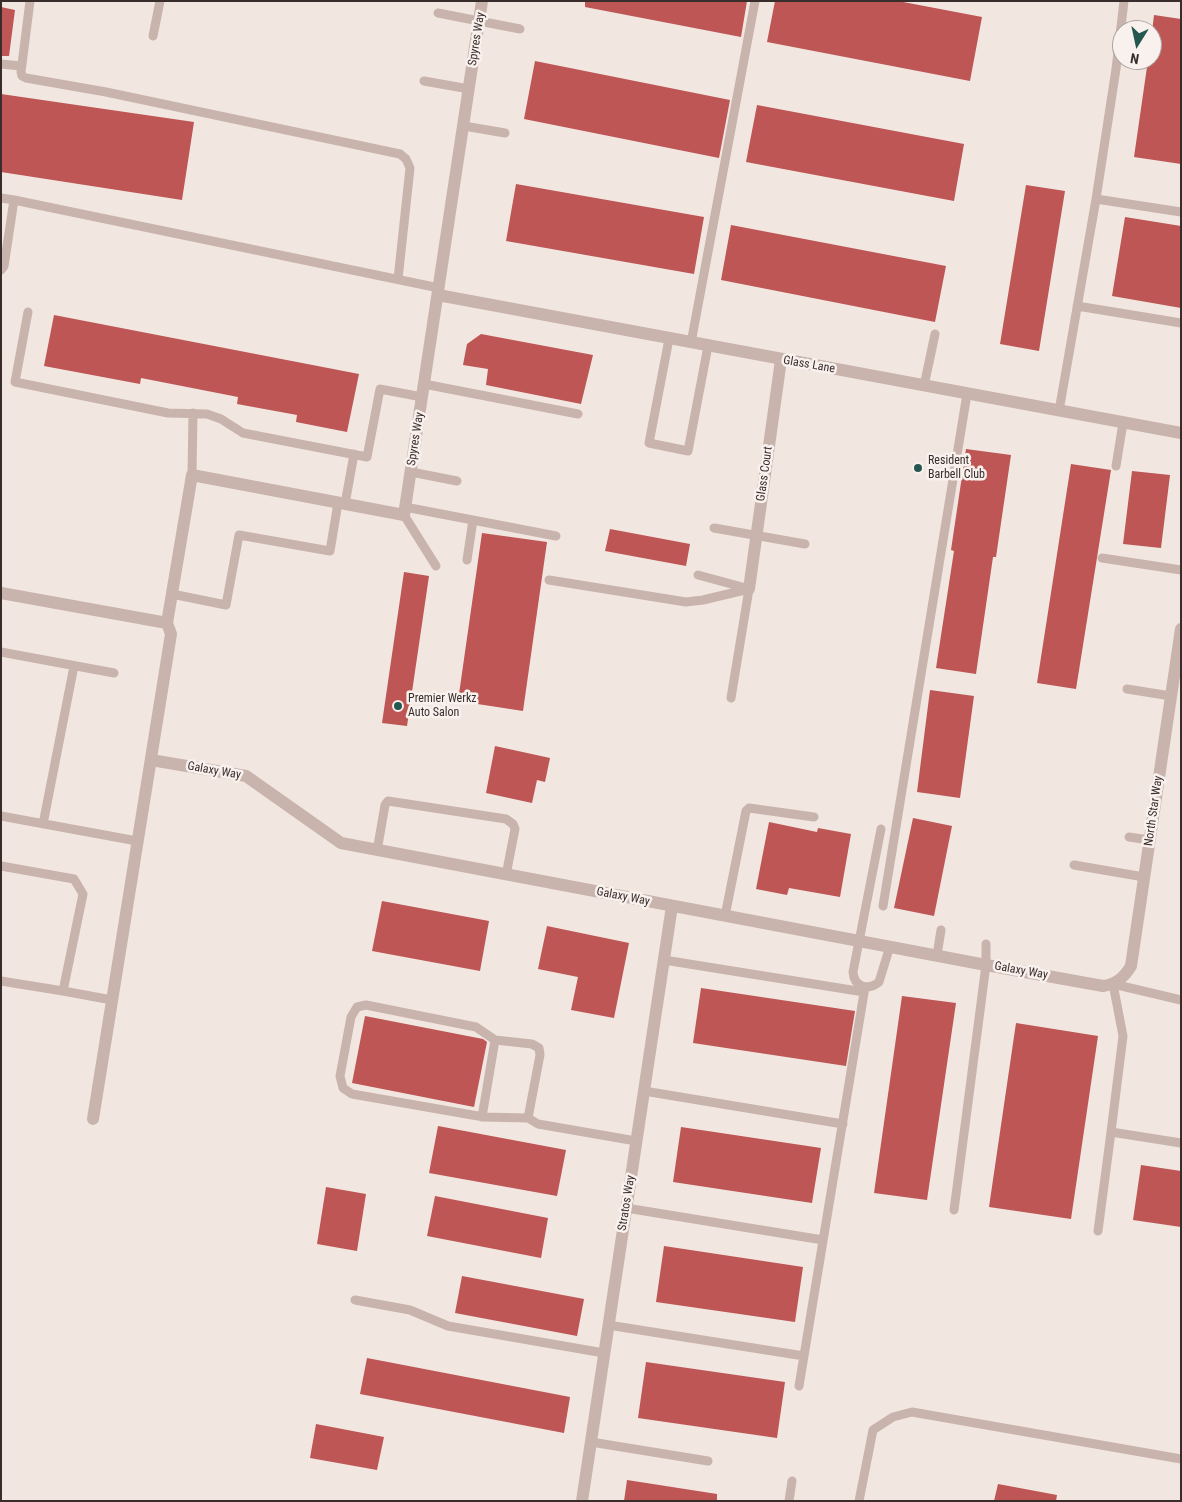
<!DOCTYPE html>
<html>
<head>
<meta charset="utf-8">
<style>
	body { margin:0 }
	#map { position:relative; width:1182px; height:1502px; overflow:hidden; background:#f2e6e1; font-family:"Roboto Condensed",sans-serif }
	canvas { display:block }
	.frame { position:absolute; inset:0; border:2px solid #382d2b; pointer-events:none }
	.north { position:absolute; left:1112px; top:20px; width:50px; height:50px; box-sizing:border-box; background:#f9f1ed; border:1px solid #aca39f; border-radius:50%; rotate:190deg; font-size:14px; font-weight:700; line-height:20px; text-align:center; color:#382d2b }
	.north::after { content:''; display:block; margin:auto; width:18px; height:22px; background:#24574f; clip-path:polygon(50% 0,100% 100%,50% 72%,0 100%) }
</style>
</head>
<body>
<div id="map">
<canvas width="1182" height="1502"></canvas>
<div class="frame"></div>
<div class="north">N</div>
</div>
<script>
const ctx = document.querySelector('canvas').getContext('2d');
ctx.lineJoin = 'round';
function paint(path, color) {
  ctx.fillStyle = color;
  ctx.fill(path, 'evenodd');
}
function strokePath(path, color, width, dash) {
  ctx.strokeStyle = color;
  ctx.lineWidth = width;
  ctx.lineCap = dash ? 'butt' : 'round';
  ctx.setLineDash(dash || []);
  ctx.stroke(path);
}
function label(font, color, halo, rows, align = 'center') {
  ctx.font = font + ' "Roboto Condensed",sans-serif';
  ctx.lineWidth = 5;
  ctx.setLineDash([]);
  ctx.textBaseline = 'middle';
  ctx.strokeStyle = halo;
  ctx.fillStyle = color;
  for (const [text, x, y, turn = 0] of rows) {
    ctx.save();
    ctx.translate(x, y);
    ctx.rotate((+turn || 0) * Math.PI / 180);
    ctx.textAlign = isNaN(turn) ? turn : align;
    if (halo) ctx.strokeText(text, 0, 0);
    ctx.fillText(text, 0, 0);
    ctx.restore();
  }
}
const building = new Path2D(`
	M585 1H747L741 37 585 7Z
	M775 1H898L982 17 970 81 767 42Z
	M1 7 15 10 9 56H1Z
	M1154 15 1181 19V164L1134 157 1148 60H1152V32Z
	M535 61 730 100 719 158 524 119Z
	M1 94 194 122 182 200 1 172Z
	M757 105 964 144 954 201 746 162Z
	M516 184 704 217 694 274 506 241Z
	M1026 185 1065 191 1039 351 1000 344Z
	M1125 217 1181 226V308L1112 296Z
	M731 225 946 266 935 322 721 280Z
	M54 315 359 374 347 432 296 422 297 415 237 404 238 397 141 378 140 384 44 366Z
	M481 334 593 355 581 404 486 385 488 369 463 365 467 344Z
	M966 449 1011 455 996 557H993L976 674 936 668 954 551 951 550Z
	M1071 464 1111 470 1076 689 1037 683Z
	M1132 471 1170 475 1161 548 1123 544Z
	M610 529 690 544 686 566 605 551Z
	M482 533 547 542 523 711 458 701Z
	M404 572 429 576 407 726 382 723Z
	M930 690 974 696 960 798 917 792Z
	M495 746 550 758 545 782 537 780 532 803 486 793Z
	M913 818 952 826 934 916 894 908Z
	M769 822 817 832 818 828 851 834 840 897 789 888 787 895 756 889Z
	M382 901 489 921 480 971 372 951Z
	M547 926 629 943 614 1018 571 1010 578 977 538 969Z
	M701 988 855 1011 846 1066 693 1043Z
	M902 996 956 1003 927 1200 874 1193Z
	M365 1016 483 1039 487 1042 474 1107 352 1083Z
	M1016 1023 1098 1036 1071 1219 989 1207Z
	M438 1126 566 1150 557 1196 429 1173Z
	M681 1127 821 1148 812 1203 673 1182Z
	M1141 1165 1181 1171V1227L1133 1220Z
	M326 1187 366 1194 357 1251 317 1244Z
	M435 1196 548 1218 541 1258 427 1236Z
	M664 1246 803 1267 795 1322 656 1302Z
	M462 1276 584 1299 577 1336 455 1313Z
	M367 1358 570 1397 564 1433 360 1394Z
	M646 1362 785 1382 777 1438 638 1418Z
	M316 1424 384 1437 377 1470 310 1458Z
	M627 1480 717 1494V1501H624Z
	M998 1484 1057 1495 1056 1501H994Z`);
const service = new Path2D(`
	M30 1 21 72 22 76 26 78 106 92 400 154 406 159 410 168 398 279
	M438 13 520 29
	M153 36 160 1
	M1 64 21 66
	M424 81 469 89
	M464 126 505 133
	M1 198 14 200
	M1096 199 1181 212
	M1 270 4 266 14 200 439 288
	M1077 306 1181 323
	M28 312 15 382 168 413 207 414 221 419 243 433 367 457 380 389 422 397
	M669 339 649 443 688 451 708 346
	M691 343 755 1
	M424 384 578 414
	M924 386 935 334
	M1059 411 1096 199 1116 69 1124 1
	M1116 466 1123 423
	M411 472 457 481
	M192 475 193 413
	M345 504 354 454
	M405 507 556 536
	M404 515 436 566
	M714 528 805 544
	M1102 558 1181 570
	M467 560 473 520
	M698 575 746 588
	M549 580 686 602 703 600 749 589
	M172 594 226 605 239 535 330 551 338 503
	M1 652 114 673
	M1127 689 1171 696
	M731 698 749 589
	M1 816 137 841
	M43 824 74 666
	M881 829 853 972C854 987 868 991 879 982L890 946
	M1129 837 1149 840
	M377 851 385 805 388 801 506 819 513 824 515 829 506 875
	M1074 865 1144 877
	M1 866 74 879 83 894 63 991 112 1000
	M883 906 967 394
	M725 916 746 811 749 808 814 817
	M937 955 941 930
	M664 960 864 992
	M1 981 63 991
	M1181 1000 1113 984 1123 1036 1111 1132 1181 1143
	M495 1040 532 1044 539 1048 540 1055 528 1118 538 1124 636 1141
	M644 1091 843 1124
	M482 1117 495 1040 476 1027 366 1005 357 1007 351 1017 340 1076 343 1088 352 1094 478 1116 482 1117 528 1118
	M626 1208 823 1240
	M954 1210 986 965V944
	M1098 1231 1111 1132
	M355 1300 410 1310 448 1326 604 1353
	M608 1325 804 1356
	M799 1386 865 987
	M591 1442 708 1461
	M789 1501 792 1481
	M859 1501 873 1430 893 1417 912 1412 1181 1459`);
const minor = new Path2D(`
	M438 295 1181 433
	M749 589 781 360
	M1 593 167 623
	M167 623 192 475 404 515 482 1
	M151 760 246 776 341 843 986 965 1103 986C1116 984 1124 978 1131 966L1181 629
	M93 1119 171 634 167 623
	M582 1501 672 906`);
const markers = [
	[918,468,5,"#24574f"],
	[398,706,5,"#24574f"]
];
const streetNames = [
	["Spyres Way",477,39,-81],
	["Glass Lane",809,365,10],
	["Spyres Way",416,439,-81],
	["Glass Court",765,474,-82],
	["Galaxy Way",214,771,10],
	["North Star Way",1154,811,-82],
	["Galaxy Way",623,897,11],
	["Galaxy Way",1021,971,10],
	["Stratos Way",627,1203,-81]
];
const poiNames = [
	["Resident",928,461],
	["Barbell Club",928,475],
	["Premier Werkz",408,699],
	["Auto Salon",408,713]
];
paint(building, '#bd5654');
strokePath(service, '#c9b4ad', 9);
strokePath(minor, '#c9b4ad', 12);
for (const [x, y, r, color] of markers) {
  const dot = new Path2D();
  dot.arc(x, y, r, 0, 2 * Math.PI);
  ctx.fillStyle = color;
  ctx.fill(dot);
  strokePath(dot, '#f9f1ed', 2);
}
label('12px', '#382d2b', '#f9f1ed', streetNames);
label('12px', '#382d2b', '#f9f1ed', poiNames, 'left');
</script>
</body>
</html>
